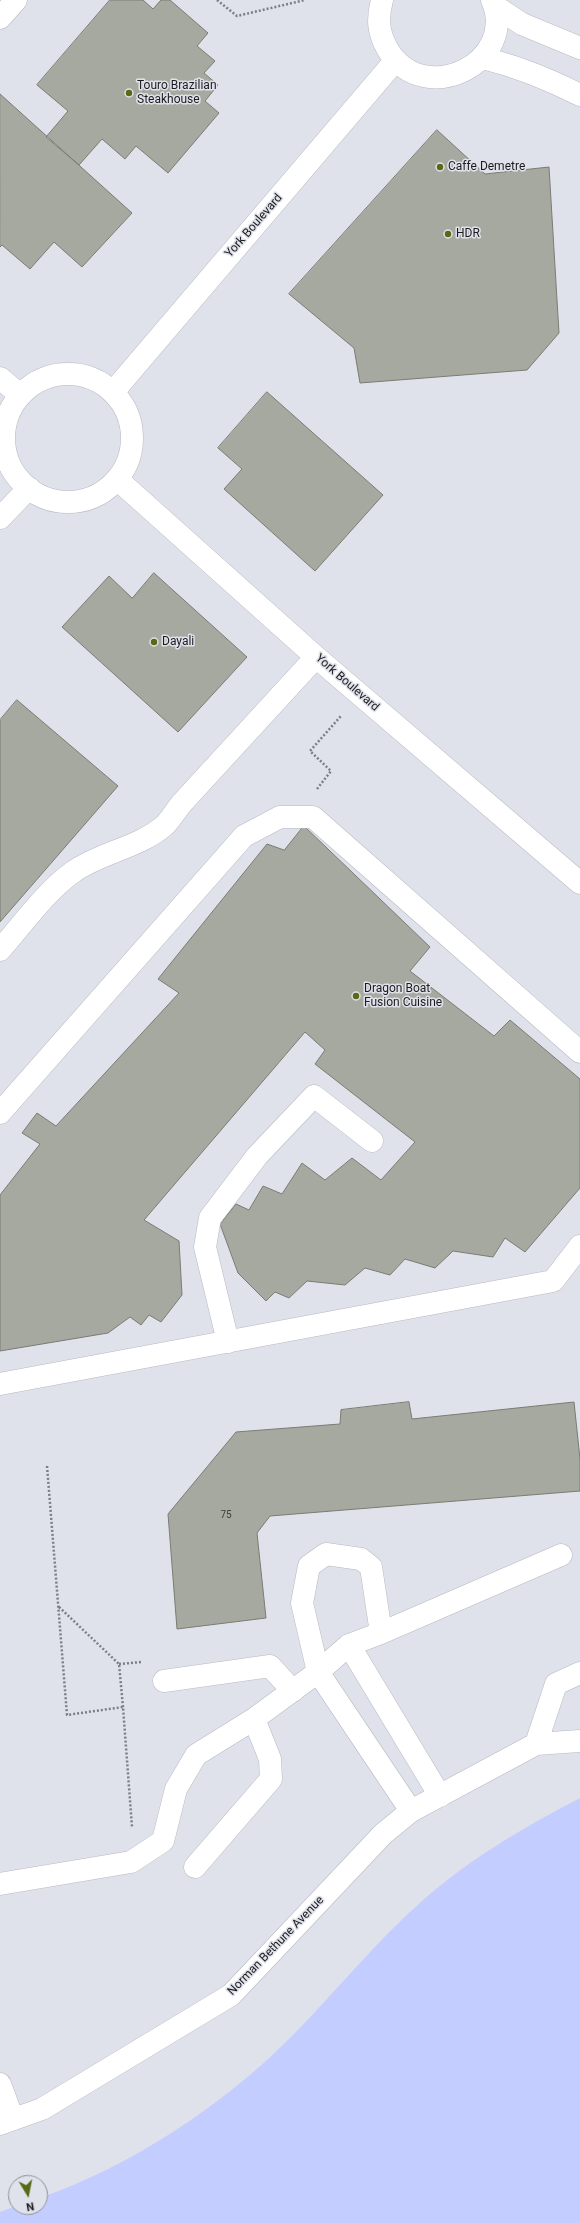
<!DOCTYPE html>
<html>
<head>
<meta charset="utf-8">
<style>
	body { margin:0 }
	#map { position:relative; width:580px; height:2223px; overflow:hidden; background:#e0e2eb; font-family:Roboto,sans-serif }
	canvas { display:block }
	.north { position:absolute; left:8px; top:2175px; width:40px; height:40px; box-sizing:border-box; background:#e0e2eb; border:1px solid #919299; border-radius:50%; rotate:170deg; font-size:11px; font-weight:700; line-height:16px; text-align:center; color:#1a1b1e }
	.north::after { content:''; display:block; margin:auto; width:14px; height:18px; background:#596a16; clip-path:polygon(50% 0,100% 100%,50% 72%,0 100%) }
</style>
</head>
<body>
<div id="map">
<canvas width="580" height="2223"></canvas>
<div class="north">N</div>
</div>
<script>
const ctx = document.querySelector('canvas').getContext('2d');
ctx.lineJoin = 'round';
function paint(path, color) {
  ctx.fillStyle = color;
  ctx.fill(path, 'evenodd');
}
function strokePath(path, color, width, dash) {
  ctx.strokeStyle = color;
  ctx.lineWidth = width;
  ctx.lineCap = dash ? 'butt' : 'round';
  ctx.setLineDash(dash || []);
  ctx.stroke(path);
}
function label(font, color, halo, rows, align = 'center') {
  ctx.font = font + ' Roboto,sans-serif';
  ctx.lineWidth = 3;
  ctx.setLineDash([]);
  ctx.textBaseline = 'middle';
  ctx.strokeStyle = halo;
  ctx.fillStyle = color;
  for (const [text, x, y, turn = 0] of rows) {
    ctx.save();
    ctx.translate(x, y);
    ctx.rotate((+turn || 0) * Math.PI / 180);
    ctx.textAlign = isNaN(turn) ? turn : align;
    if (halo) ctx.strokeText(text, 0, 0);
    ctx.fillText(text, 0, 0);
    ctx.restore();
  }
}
const green = new Path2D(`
	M580 1798V2223H0V2212L16 2206 40 2207V2198C133 2165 222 2106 291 2037 335 1993 374 1943 421 1902 469 1859 523 1828 580 1798Z`);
const building = new Path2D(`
	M110 0H143L153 9 161 0H170L208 33 197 46 215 61 204 73 218 85 205 101 219 113 168 173 136 146 125 159 102 139 79 165 46 137 68 111 37 85Z
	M0 94 132 213 82 267 54 242 30 269 2 245 0 247Z
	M437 130 485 174 549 167 559 333 527 370 360 383 354 348 289 294Z
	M267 392 383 495 315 571 224 489 242 469 218 448Z
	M154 573 247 657 178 732 62 627 109 576 132 598Z
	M17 700 118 786 0 922V720Z
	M304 826 430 947 410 971 494 1036 510 1020 580 1079V1188L525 1252 505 1238 493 1257 453 1251 435 1268 405 1259 390 1275 365 1268 345 1285 307 1281 289 1298 275 1292 266 1301 238 1273 220 1224 236 1204 249 1210 263 1186 282 1194 302 1163 325 1180 352 1158 381 1180 415 1142 315 1064 325 1050 305 1032 144 1220 179 1241 182 1295 161 1322 149 1315 141 1325 130 1317 108 1333 0 1351V1195L40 1144 22 1133 37 1113 56 1126 179 993 158 979 267 844 284 850Z
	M409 1402 412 1419 574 1402 580 1459V1491L270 1516 257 1533 266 1618 177 1629 168 1514 236 1432 340 1424 341 1410Z`);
const path = new Path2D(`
	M217 0 237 16 305 0
	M317 789 331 771 310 751 341 716
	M47 1466 67 1715 123 1707 132 1827
	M59 1607 119 1664 123 1707
	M119 1664 142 1662`);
const minor = new Path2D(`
	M382 0C377 19 378 33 388 50 425 110 519 61 492 0
	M495 6 522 24 580 48
	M0 18 16 0
	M482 58C517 66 548 79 580 95
	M4 438a64 64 0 1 1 128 0a64 64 0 1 1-128 0Z
	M0 378 20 395
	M113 392 395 61
	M117 479 316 657 580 883
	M0 518 29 488
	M0 950C23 924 45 892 73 872 101 852 139 848 165 825 171 819 176 810 182 803L316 657
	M0 1113 244 836 280 817H313L580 1052
	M228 1342 205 1247 210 1218 257 1156 314 1096 372 1141
	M0 1384 553 1281 580 1246
	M381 1633 371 1567 361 1559 326 1554 309 1566 302 1603 318 1672 411 1811
	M349 1645 440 1796
	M164 1681 270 1666 293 1691
	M536 1744 556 1684 580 1673
	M195 1867 271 1779 270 1759 254 1719
	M0 1884 131 1862 163 1841 176 1789 196 1755 254 1719 318 1672 349 1645 381 1633 561 1555
	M0 2084 13 2119
	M0 2124 42 2109 231 1995 383 1834 411 1811 536 1744 580 1741`);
const markers = [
	[129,93,4,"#596a16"],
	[440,167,4,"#596a16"],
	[448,234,4,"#596a16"],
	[154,642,4,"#596a16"],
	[356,996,4,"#596a16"]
];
const numberNames = [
	["75",226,1515]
];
const poiNames = [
	["Touro Brazilian",137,86],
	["Steakhouse",137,100],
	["Caffe Demetre",448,167],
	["HDR",456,234],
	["Dayali",162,642],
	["Dragon Boat",364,989],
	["Fusion Cuisine",364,1003]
];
const streetNames = [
	["York Boulevard",254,226,-49],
	["York Boulevard",347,683,41],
	["Norman Bethune Avenue",276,1946,-46]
];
paint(green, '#c3cdff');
paint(building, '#a6a9a0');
strokePath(building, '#797c73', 1);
strokePath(minor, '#b7b9c2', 23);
strokePath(path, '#7c7e84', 2.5, [2, 2]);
strokePath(minor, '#fff', 22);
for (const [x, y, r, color] of markers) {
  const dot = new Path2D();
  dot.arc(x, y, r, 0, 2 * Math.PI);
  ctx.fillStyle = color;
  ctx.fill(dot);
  strokePath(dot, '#e0e2eb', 1.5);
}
label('10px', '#3d3e3e', null, numberNames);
label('12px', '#1a1b1e', '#e0e2eb', poiNames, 'left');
label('12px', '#1a1b1e', '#e0e2eb', streetNames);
</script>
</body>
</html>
